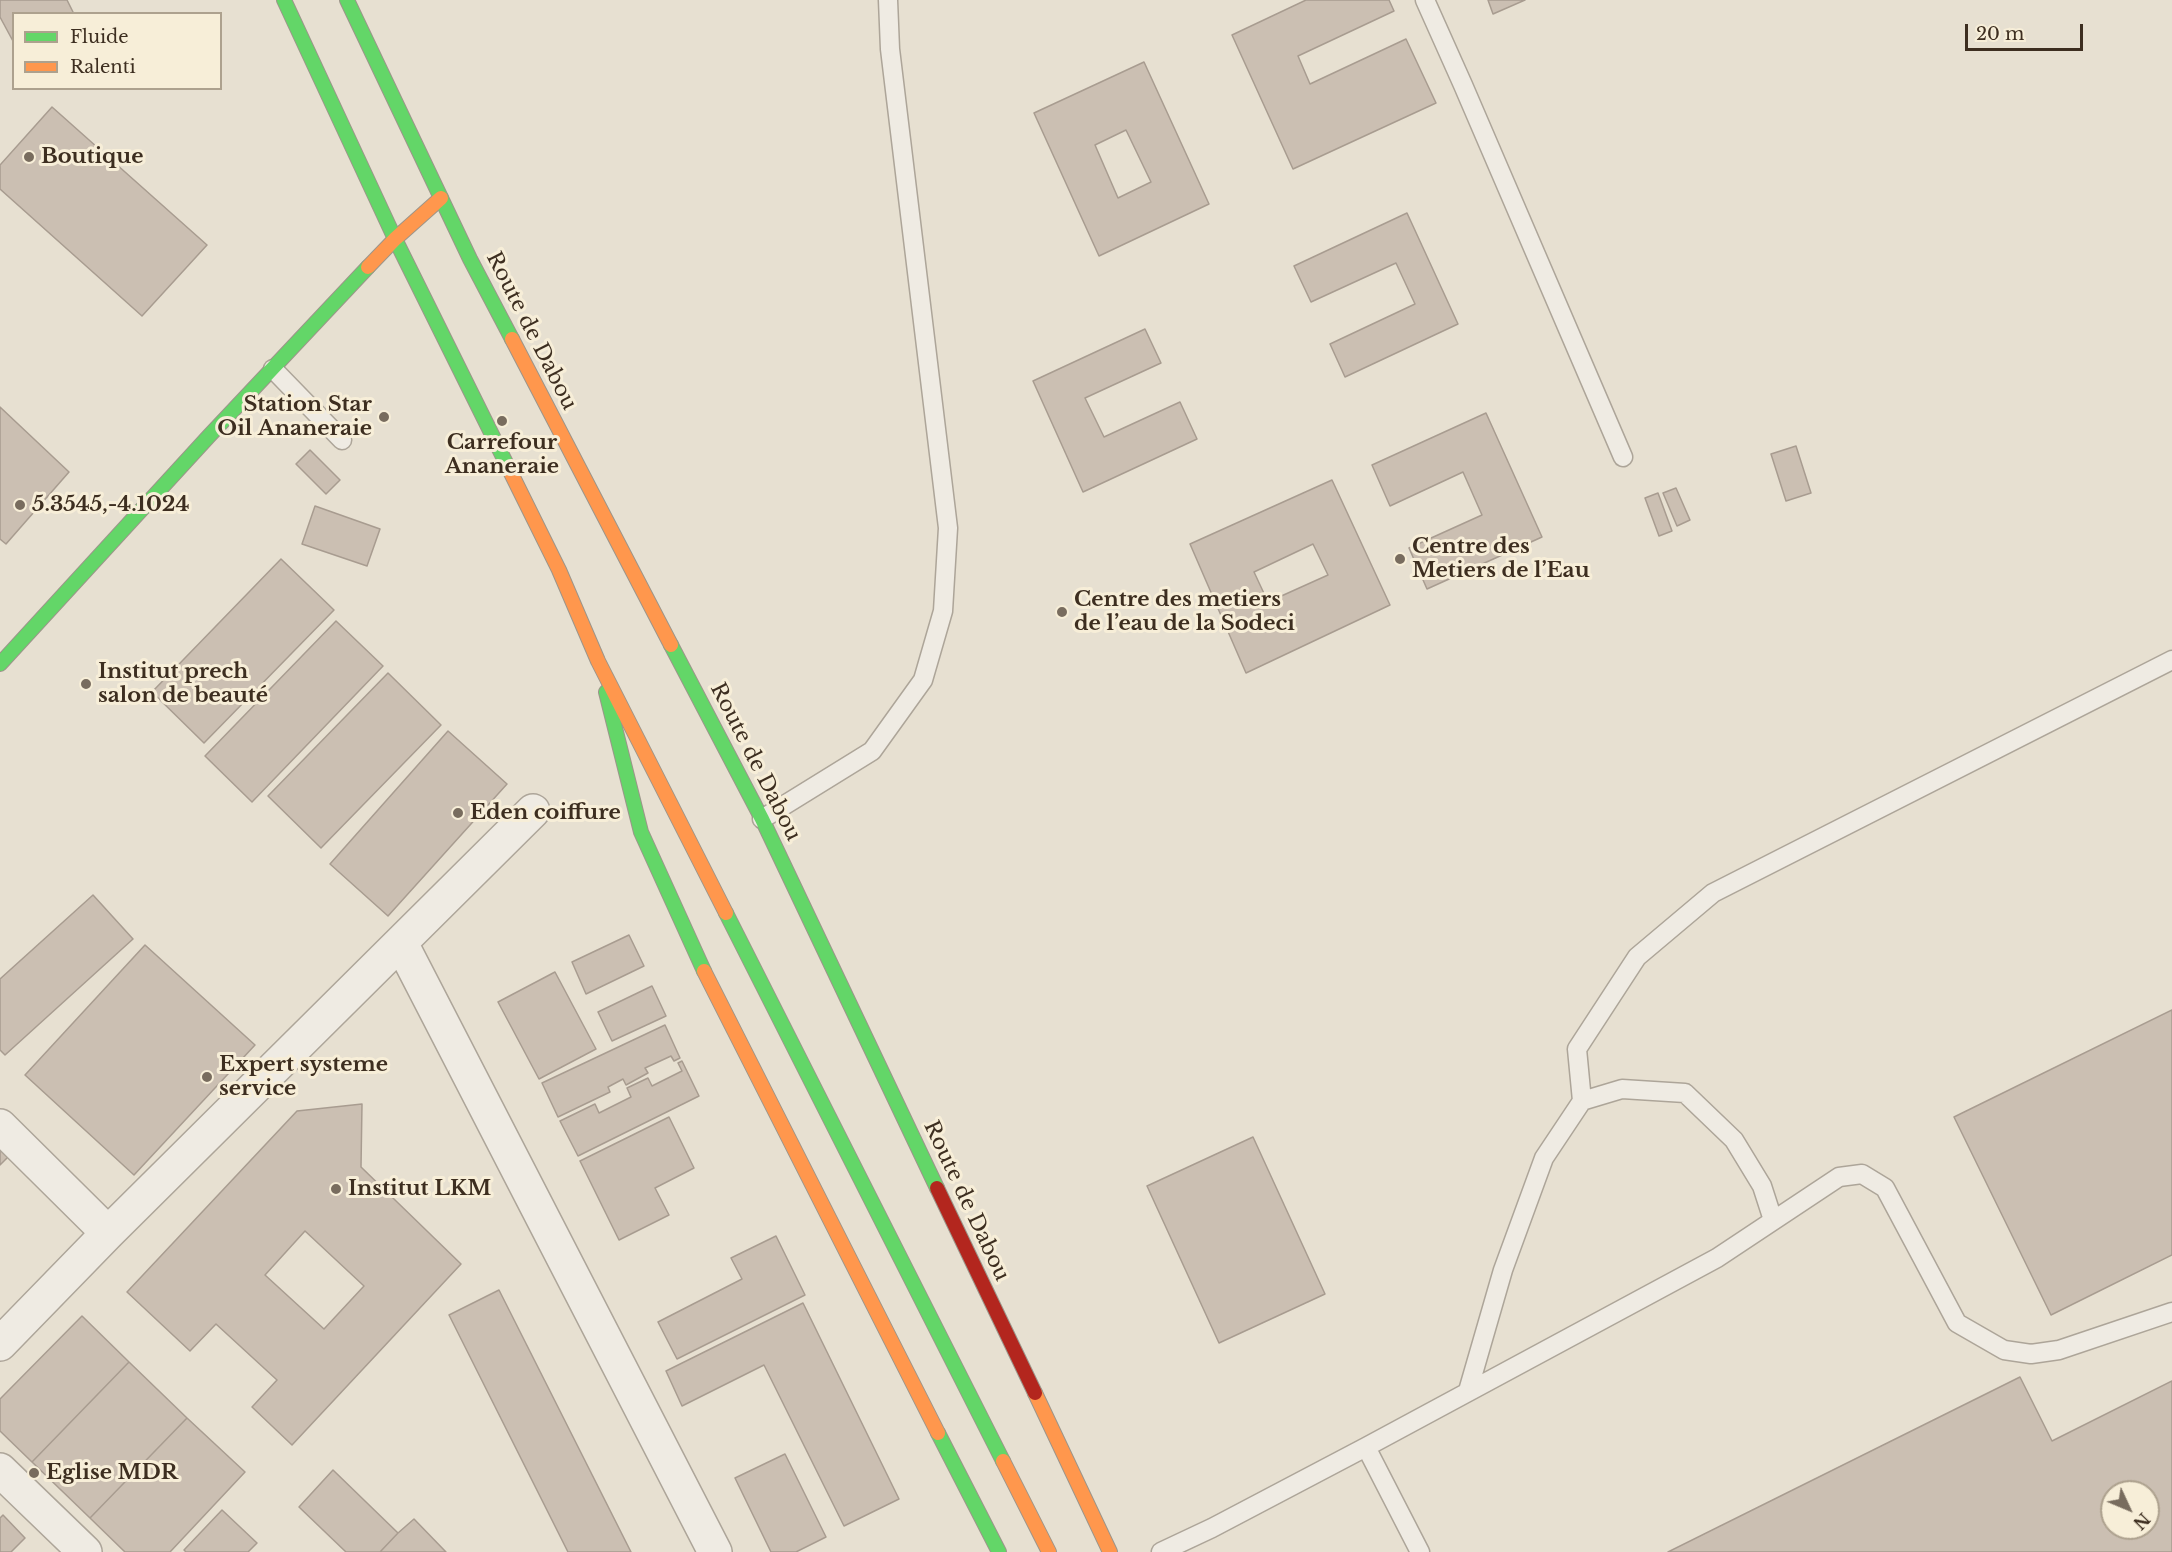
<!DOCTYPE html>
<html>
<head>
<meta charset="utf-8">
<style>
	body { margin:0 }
	#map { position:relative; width:2172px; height:1552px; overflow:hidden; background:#e7e0d1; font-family:"Libre Baskerville",serif }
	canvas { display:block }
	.legend { position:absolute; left:12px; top:12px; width:210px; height:78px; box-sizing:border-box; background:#f7eed8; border:2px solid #ada18e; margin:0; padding:8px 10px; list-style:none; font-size:18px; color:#3d2e20 }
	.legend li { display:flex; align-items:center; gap:12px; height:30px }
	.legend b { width:30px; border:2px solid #ada18e }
	.north { position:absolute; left:2100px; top:1480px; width:60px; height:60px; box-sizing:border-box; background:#f7eed8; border:2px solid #ada18e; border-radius:50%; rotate:134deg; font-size:16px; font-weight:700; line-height:24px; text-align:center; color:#3d2e20 }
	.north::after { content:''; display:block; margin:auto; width:21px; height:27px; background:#786c5e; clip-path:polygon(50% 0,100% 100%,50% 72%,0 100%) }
	.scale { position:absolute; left:1965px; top:24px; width:118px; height:27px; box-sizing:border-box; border:3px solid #3d2e20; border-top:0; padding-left:8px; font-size:18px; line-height:21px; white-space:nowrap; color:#3d2e20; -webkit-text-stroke:4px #f7eed8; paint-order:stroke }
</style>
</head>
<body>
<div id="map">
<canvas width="2172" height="1552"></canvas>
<ul class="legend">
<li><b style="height:8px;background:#63d668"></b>Fluide</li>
<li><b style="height:8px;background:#ff974d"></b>Ralenti</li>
</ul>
<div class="north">N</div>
<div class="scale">20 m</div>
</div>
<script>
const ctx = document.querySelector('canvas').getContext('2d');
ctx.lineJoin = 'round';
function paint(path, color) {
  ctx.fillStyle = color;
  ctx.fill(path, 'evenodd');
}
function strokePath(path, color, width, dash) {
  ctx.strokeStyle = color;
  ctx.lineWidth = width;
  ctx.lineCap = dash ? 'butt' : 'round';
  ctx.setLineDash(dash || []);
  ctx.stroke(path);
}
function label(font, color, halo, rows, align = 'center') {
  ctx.font = font + ' "Libre Baskerville",serif';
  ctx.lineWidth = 6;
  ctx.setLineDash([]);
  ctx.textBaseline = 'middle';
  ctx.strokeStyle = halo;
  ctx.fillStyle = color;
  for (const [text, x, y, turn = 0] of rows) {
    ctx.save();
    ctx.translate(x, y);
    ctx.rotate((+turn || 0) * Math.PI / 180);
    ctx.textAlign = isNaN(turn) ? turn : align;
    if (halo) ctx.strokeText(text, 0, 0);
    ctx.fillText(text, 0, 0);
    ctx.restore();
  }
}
const building = new Path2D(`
	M0 0H67L74 14H14V43L0 17Z
	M1306 0H1389L1394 11 1298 56 1310 84 1406 39 1436 103 1293 169 1232 35Z
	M1488 0H1525L1493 14Z
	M1144 62 1209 204 1099 256 1034 113ZM1126 130 1151 182 1118 198 1095 145Z
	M52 107 207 245 142 316 0 189V165Z
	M1407 213 1458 324 1345 377 1330 344 1415 304 1396 263 1311 302 1294 266Z
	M1145 329 1161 363 1085 398 1104 437 1180 402 1197 439 1083 492 1033 381Z
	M0 407 69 472 6 544 0 539Z
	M1486 413 1542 537 1427 589 1409 548 1482 515 1463 472 1390 506 1372 465Z
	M1796 446 1811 493 1786 501 1771 454Z
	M310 450 340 480 326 494 296 464Z
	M1332 480 1390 605 1246 673 1190 544ZM1313 544 1328 575 1268 602 1254 572Z
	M1676 488 1690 520 1677 526 1663 493Z
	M1658 493 1672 531 1659 536 1645 498Z
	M315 506 380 529 367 566 302 544Z
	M281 559 334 610 204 743 152 692Z
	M336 621 383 666 252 802 205 756Z
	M388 673 441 725 321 848 268 796Z
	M448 731 507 784 388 916 330 864Z
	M93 895 133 939 5 1055 0 1050V979Z
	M629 935 644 966 586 994 572 962Z
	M145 945 255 1045 134 1175 25 1075Z
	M555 972 596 1049 539 1079 498 1002Z
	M652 986 666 1016 612 1041 598 1012Z
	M2172 1010V1255L2051 1315 1954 1117Z
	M665 1025 680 1058 674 1061 671 1056 645 1068 648 1073 626 1085 623 1079 608 1087 610 1092 558 1117 542 1083Z
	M682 1061 699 1096 578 1156 560 1121 595 1104 599 1113 631 1097 627 1088 648 1078 652 1086 682 1071 678 1063Z
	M362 1104 361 1167 461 1264 292 1445 252 1407 277 1380 216 1324 190 1351 127 1292 297 1111ZM305 1231 364 1286 324 1329 265 1275Z
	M669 1117 694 1168 655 1188 669 1215 619 1240 580 1161Z
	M1253 1137 1325 1294 1219 1343 1147 1186Z
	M0 1143 11 1154 0 1165Z
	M776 1236 805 1295 677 1359 658 1322 742 1279 731 1258Z
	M499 1290 631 1552H568L449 1315Z
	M803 1303 899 1499 844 1526 764 1365 682 1406 666 1371Z
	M82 1316 129 1362 32 1462 0 1431V1399Z
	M129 1362 187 1418 90 1518 32 1462Z
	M2020 1377 2052 1441 2172 1381V1552H1668ZM2112 1492H2148V1528H2112Z
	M187 1418 245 1472 170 1552H125L90 1518Z
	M785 1454 826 1537 796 1552H771L735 1478Z
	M333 1470 398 1533 380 1552H346L299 1507Z
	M222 1510 257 1543 248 1552H186L184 1550Z
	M3 1515 25 1538 11 1552H0V1518Z
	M414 1519 446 1552H380L398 1533Z`);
const lane = new Path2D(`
	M1425 0 1463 85 1623 457
	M273 369 342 440
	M762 819 872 751 923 680 943 611 948 528 890 49 888 0
	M1582 1101 1577 1049 1637 957 1713 893 2172 660
	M1468 1391 1503 1270 1544 1158 1582 1101 1622 1089 1685 1093 1734 1140 1762 1186 1773 1220
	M1366 1447 1420 1552
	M1161 1552 1212 1528 1366 1447 1717 1258 1839 1177 1862 1174 1885 1188 1957 1323 2004 1350 2031 1354 2059 1350 2172 1312`);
const street = new Path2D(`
	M401 943 715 1552
	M0 1126 108 1233
	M0 1344 108 1233 533 811
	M0 1470 85 1552`);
const fast = new Path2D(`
	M284 0 395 239 510 471
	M347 0 470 259 512 339
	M671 645 762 819 937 1188
	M0 664 209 436 368 267
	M606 692 641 832 704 971
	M726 913 1003 1461
	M938 1433 999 1552`);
const slow = new Path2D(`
	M368 267 395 239 441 198
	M512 339 671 645
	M510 471 559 570 598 661 726 913
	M704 971 938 1433
	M1035 1393 1110 1552
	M1003 1461 1049 1552`);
const jam = new Path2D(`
	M937 1188 1035 1393`);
const markers = [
	[29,157,6,"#786c5e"],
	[384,417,6,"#786c5e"],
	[502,421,6,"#786c5e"],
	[20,505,6,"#786c5e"],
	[1400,559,6,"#786c5e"],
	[1062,612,6,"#786c5e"],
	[86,684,6,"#786c5e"],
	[458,813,6,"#786c5e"],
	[207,1077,6,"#786c5e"],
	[336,1189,6,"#786c5e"],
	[34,1473,6,"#786c5e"]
];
const poiNames = [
	["Boutique",41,157],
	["Station Star",372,405,"right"],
	["Oil Ananeraie",372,429,"right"],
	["Carrefour",502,443,"center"],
	["Ananeraie",502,467,"center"],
	["5.3545,-4.1024",32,505],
	["Centre des",1412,547],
	["Metiers de l’Eau",1412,571],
	["Centre des metiers",1074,600],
	["de l’eau de la Sodeci",1074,624],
	["Institut prech",98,672],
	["salon de beauté",98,696],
	["Eden coiffure",470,813],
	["Expert systeme",219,1065],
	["service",219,1089],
	["Institut LKM",348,1189],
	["Eglise MDR",46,1473]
];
const streetNames = [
	["Route de Dabou",531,331,63],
	["Route de Dabou",755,762,63],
	["Route de Dabou",966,1201,65]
];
paint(building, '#cbbfb2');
strokePath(building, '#a89c90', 1.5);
strokePath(lane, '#ada599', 21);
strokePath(street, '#ada599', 36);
strokePath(fast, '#9c958a', 16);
strokePath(slow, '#9c958a', 16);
strokePath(jam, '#9c958a', 16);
strokePath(lane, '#efebe3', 18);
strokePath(street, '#efebe3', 33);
strokePath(fast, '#63d668', 14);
strokePath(slow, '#ff974d', 14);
strokePath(jam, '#b3261e', 14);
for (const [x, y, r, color] of markers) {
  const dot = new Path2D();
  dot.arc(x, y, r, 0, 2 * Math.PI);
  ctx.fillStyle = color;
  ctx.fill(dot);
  strokePath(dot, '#f7eed8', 2);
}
label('bold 21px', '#3d2e20', '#f7eed8', poiNames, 'left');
label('21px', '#3d2e20', '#f7eed8', streetNames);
</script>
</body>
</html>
